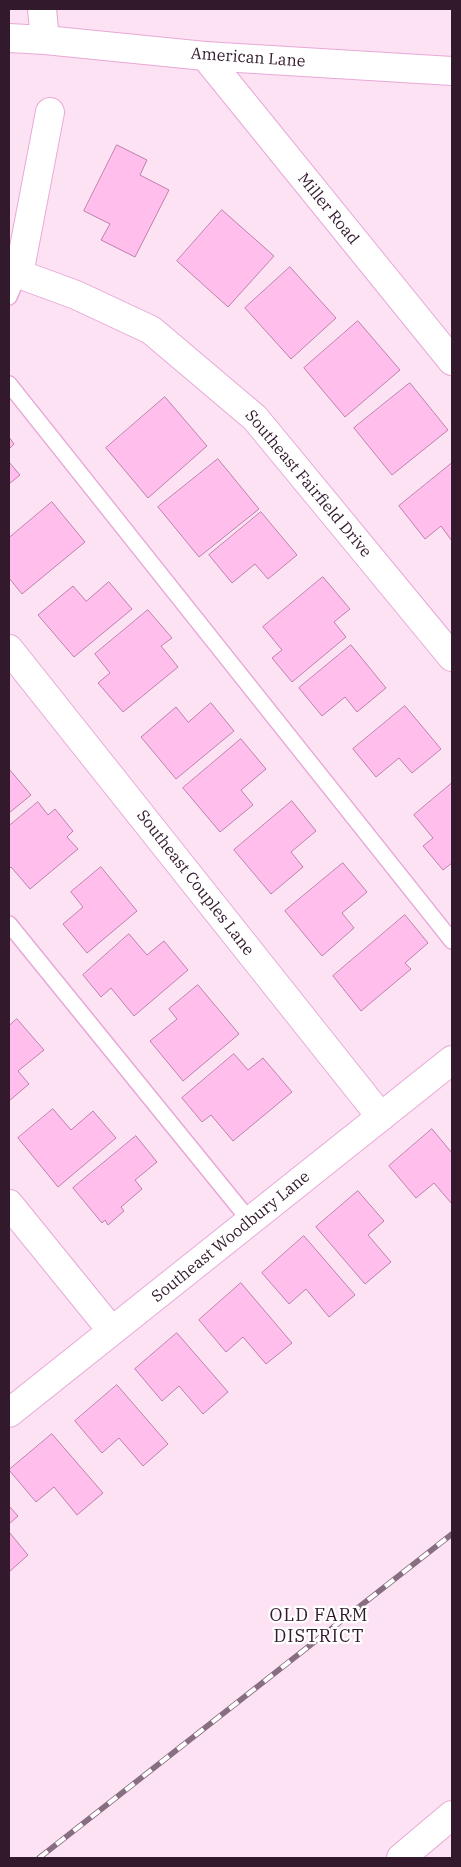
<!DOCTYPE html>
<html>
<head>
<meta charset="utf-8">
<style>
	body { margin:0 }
	#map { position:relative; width:461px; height:1867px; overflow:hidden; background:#fde2f4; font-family:"IBM Plex Serif",serif }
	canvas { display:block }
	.frame { position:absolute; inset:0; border:10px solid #321a2c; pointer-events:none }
</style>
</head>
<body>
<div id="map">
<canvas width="461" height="1867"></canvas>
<div class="frame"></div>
</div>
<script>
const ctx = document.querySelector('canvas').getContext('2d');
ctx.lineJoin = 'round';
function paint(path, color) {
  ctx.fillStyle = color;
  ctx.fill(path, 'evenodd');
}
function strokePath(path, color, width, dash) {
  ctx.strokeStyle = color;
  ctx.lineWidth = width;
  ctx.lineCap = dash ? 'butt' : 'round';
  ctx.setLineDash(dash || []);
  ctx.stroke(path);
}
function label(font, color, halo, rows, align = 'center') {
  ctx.font = font + ' "IBM Plex Serif",serif';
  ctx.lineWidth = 4.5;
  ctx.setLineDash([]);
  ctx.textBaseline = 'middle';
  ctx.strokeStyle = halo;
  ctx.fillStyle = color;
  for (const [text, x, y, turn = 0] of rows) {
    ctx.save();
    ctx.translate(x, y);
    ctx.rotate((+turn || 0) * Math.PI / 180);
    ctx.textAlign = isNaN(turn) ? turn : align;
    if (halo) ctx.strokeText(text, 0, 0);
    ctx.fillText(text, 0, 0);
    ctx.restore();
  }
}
const building = new Path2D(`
	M117 145 147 160 140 175 169 190 135 257 101 240 110 224 84 211Z
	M222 210 274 256 228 307 177 261Z
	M290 267 336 318 291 359 245 308Z
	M358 321 400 370 345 417 304 368Z
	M410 383 448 430 392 475 354 428Z
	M165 397 207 446 148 498 106 448Z
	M9 437 14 444 9 449Z
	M218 459 259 509 199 557 158 507Z
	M9 462 20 475 9 484Z
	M452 463V541L441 526 425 539 399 506Z
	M52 502 85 542 22 594 9 578V538Z
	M261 512 297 555 268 579 255 564 232 583 209 555Z
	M323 577 350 609 334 622 346 637 292 682 272 658 282 650 263 627Z
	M109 582 132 609 74 657 38 615 73 586 86 601Z
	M148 610 172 638 161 646 178 667 123 712 98 683 110 673 95 654Z
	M351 645 386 688 357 712 345 697 322 716 299 688Z
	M211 703 234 731 176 779 141 737 176 707 188 722Z
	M405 706 441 749 412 773 399 758 376 777 353 749Z
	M241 739 266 769 241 790 253 805 220 832 183 788Z
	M9 769 31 795 9 813Z
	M452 783V863L443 870 423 846 433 838 414 815Z
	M292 801 316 831 291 852 303 867 271 894 234 850Z
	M38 802 48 815 55 809 73 831 67 837 78 849 30 889 11 867 9 869V826Z
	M343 863 367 892 342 913 354 928 322 956 285 911Z
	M101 867 137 911 87 953 63 924 83 907 71 892Z
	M405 915 428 943 405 963 411 969 361 1011 333 976Z
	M129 934 147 955 164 941 188 970 134 1016 111 988 101 997 83 975Z
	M198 985 239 1034 183 1081 150 1041 177 1019 169 1009Z
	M17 1019 44 1050 18 1071 29 1084 9 1101V1026Z
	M234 1054 248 1070 263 1058 292 1092 233 1141 211 1115 202 1122 182 1098Z
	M53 1109 71 1130 93 1111 116 1138 58 1187 18 1138Z
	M432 1129 452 1153V1204L434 1183 416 1198 389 1166Z
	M136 1136 157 1162 135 1180 142 1189 121 1207 124 1211 108 1225 105 1220 102 1223 73 1188Z
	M358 1191 384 1221 368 1235 391 1262 365 1284 316 1227Z
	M304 1236 355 1295 329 1317 306 1289 289 1304 262 1273Z
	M241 1283 292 1343 266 1364 243 1337 226 1352 199 1320Z
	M177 1333 228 1392 203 1414 179 1386 162 1401 135 1369Z
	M117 1385 168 1444 143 1466 119 1438 102 1453 75 1421Z
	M52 1434 103 1493 77 1515 54 1487 36 1502 9 1470Z
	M9 1506 18 1516 9 1524Z
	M9 1532 28 1555 9 1572Z`);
const service = new Path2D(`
	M9 297 19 274
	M9 384 452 941
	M9 924 250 1221`);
const minor = new Path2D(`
	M205 56 452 361
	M9 272 19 274 76 295 151 330 255 418 452 657
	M19 274 50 112
	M9 649 381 1117
	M9 1204 112 1331
	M9 1413 452 1060
	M401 1858 452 1815`);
const tertiary = new Path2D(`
	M42 9 45 40
	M9 38 45 40 205 56 452 71`);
const rail = new Path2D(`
	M39 1858 452 1534`);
const streetNames = [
	["American Lane",248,58,4],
	["Miller Road",328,209,51],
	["Southeast Fairfield Drive",308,484,50],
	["Southeast Couples Lane",195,883,52],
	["Southeast Woodbury Lane",231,1237,-39]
];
const neighbourhoodNames = [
	["OLD FARM",319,1616],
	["DISTRICT",319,1637]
];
paint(building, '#ffbeec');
strokePath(building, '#bd80ab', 1);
strokePath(service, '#e8a8d6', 18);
strokePath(minor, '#e8a8d6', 30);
strokePath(tertiary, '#e8a8d6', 30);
strokePath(service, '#fff', 15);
strokePath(minor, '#fff', 28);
strokePath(tertiary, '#fff', 28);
strokePath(rail, '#876e80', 5.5);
strokePath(rail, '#fff', 4, [11]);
label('16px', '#321a2c', '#fff', streetNames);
ctx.letterSpacing = '1px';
label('18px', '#321a2c', '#fff', neighbourhoodNames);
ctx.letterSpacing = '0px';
</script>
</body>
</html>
